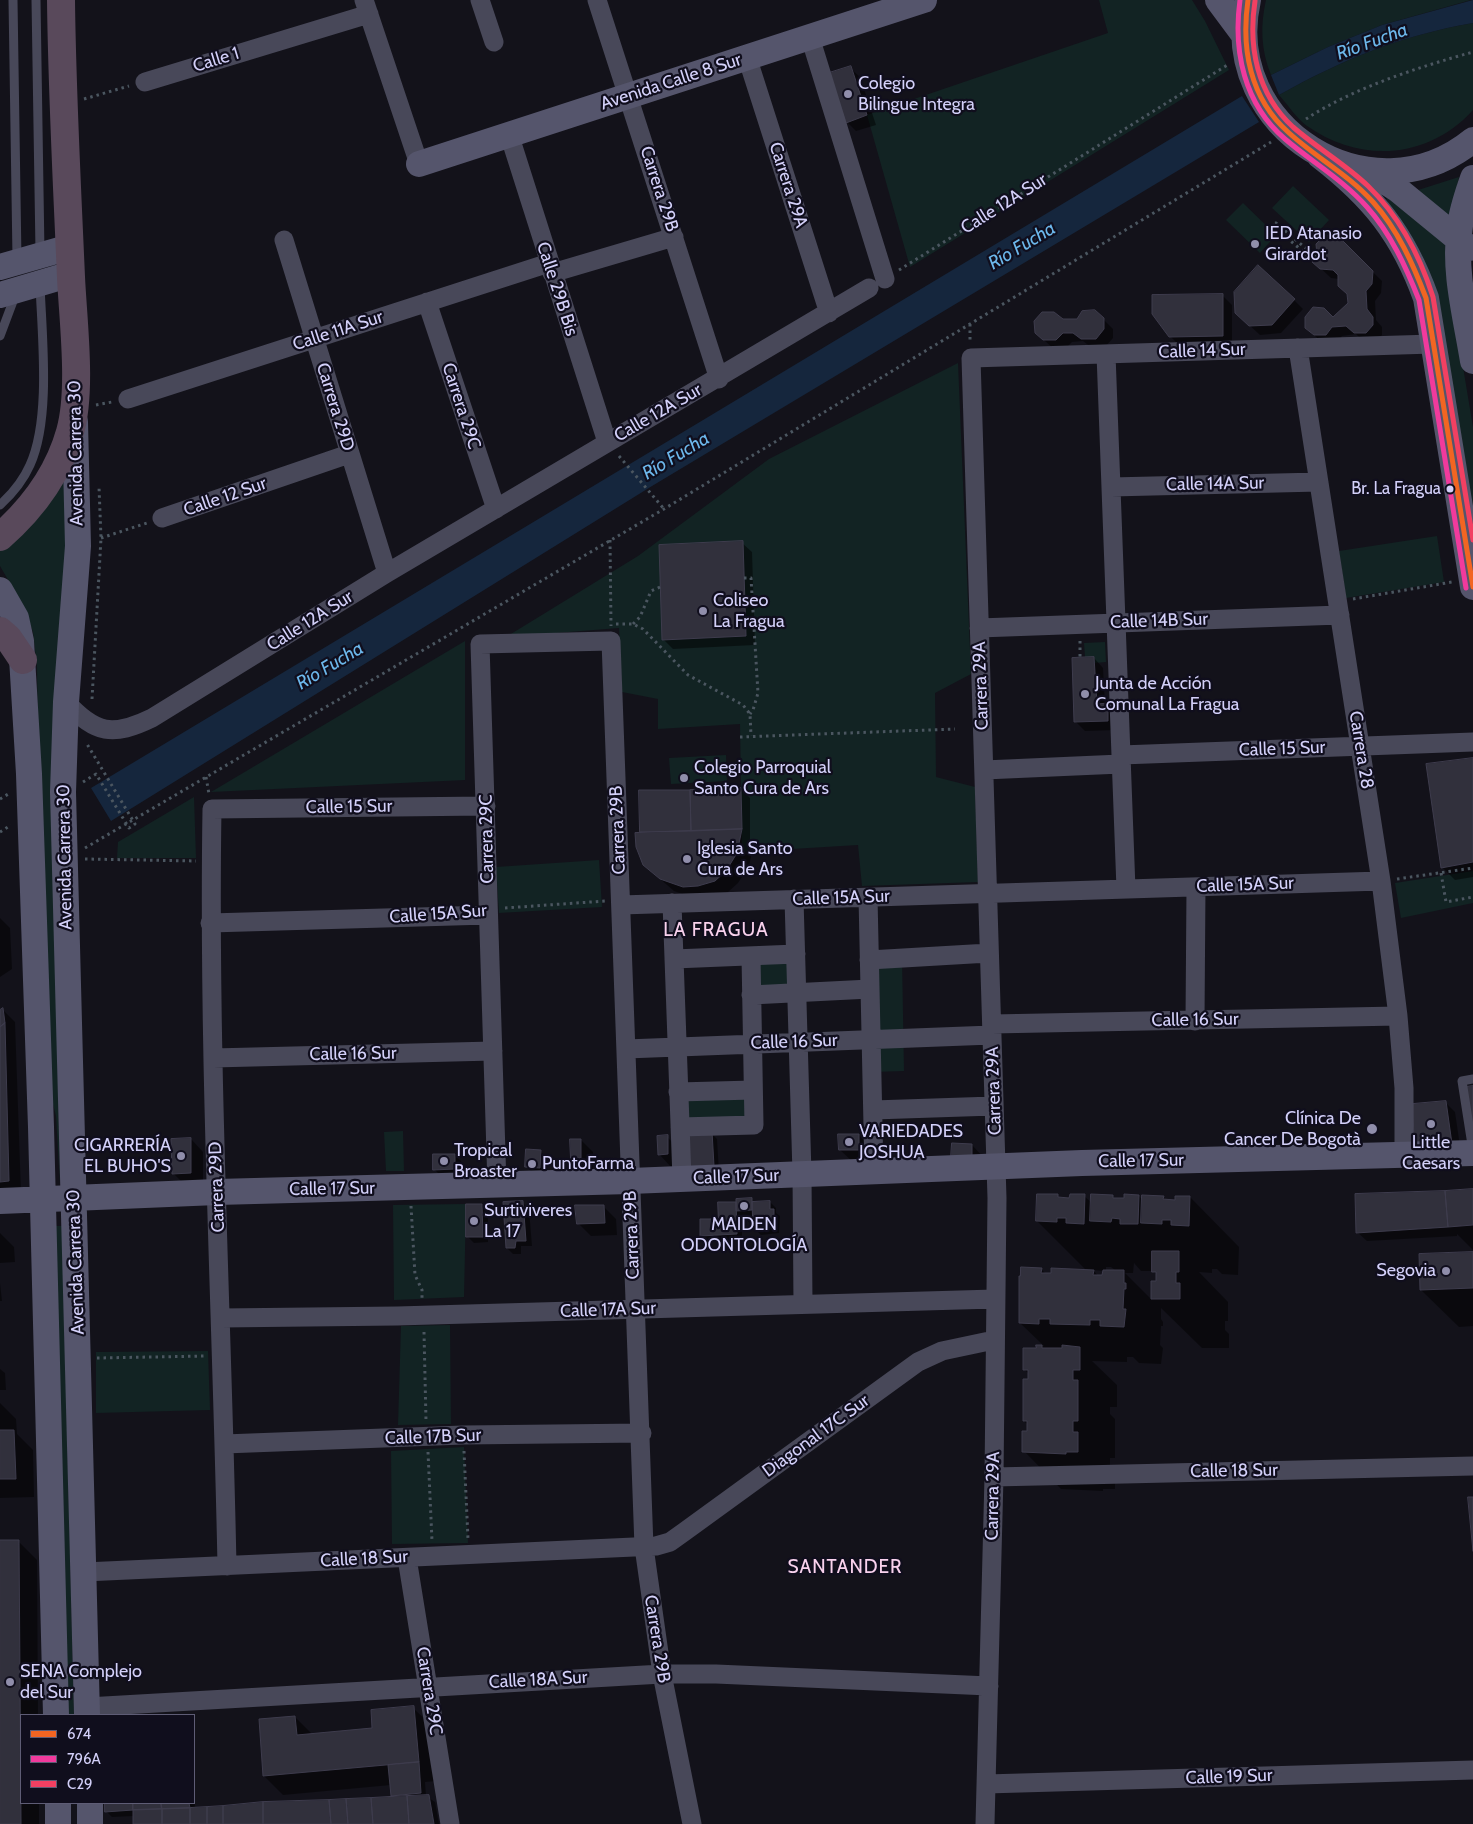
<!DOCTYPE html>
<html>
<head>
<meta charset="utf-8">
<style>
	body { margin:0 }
	#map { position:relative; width:1473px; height:1824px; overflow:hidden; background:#13121a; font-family:Cabin,sans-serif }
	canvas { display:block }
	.legend { position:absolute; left:20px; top:1714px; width:175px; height:90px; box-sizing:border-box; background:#100e1d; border:1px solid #5e5c75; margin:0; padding:6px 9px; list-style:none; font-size:15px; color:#d3d0f9 }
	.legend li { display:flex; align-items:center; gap:10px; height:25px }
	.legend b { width:25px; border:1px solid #5e5c75 }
</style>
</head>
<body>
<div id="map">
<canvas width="1473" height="1824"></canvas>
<ul class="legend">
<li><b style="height:6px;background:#f26522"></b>674</li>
<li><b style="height:6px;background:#f13a9d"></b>796A</li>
<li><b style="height:6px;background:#f24062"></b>C29</li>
</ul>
</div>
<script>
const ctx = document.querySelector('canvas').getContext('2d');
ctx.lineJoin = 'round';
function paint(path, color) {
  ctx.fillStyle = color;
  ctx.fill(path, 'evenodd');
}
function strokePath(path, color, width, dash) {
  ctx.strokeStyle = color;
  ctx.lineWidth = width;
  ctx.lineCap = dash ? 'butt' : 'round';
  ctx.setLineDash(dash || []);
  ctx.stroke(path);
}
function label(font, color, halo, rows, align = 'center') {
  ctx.font = font + ' Cabin,sans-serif';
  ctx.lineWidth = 4.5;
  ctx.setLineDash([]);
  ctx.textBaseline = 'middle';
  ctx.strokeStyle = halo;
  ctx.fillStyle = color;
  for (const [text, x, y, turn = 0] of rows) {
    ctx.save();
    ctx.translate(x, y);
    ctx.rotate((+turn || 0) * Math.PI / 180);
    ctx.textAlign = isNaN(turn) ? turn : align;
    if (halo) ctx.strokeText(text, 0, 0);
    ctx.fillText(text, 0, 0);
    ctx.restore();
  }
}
const green = new Path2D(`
	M1099 0H1192L1205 21 1229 70 910 267 867 115 1108 33Z
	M1266 0H1471L1382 25 1328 47 1271 75C1261 50 1260 26 1266 0Z
	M1473 23V110C1429 159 1361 164 1307 126 1297 119 1288 105 1279 95 1344 59 1399 36 1473 23Z
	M1459 177 1450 221 1415 191Z
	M1293 186 1329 220 1309 242 1272 208Z
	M1391 193 1449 240 1453 307 1473 427V523L1400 221 1386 199Z
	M1243 203 1276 235 1260 253 1226 220Z
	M958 363 971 674 935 693 936 777 975 787 978 882 862 886 858 845 742 852 740 724 658 729V699L622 692 619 628 506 637 638 556 769 459Z
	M67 475 71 497 52 773 60 1184 56 1116 48 1085 39 829 37 667 33 632 21 602 0 566V550C29 525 49 510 67 475Z
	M1437 536 1444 582 1346 598 1339 551Z
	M465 641V780L211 792Z
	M1105 642 1106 662 1094 663V657H1085L1084 643Z
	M726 755 727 781 671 784 669 758Z
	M194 797 196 858H117L118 842Z
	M599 860 602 907 499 913 496 867Z
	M1473 871V903L1401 918 1395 883Z
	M796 954 797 993 751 995V956Z
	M902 958 904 1071 872 1072 869 960Z
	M751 1091 753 1124 681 1125 680 1093Z
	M403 1131 404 1171H386L384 1132Z
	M466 1204 464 1297 394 1300 393 1205Z
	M54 1226H62L74 1715H66Z
	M450 1325 451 1424 398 1425 401 1326Z
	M208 1351 210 1410 96 1413V1352Z
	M464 1447 468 1543 392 1544 391 1451Z`);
const water = new Path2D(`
	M1473 0V23C1399 36 1344 59 1279 95L1271 75 1328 47 1382 25Z
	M1242 96 1259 122 652 486 111 821 91 788Z`);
const shadow = new Path2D(`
	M850 68 860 77 876 125 856 131 847 122Z
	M1336 236 1382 281 1381 293 1375 301 1376 320 1382 327V335L1375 342H1364L1356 334 1342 336 1335 344H1324L1306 328 1333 319 1349 303 1348 294 1339 279 1331 278 1314 262Z
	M1222 295 1232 305V345L1180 346 1170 336Z
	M1294 300 1303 309 1281 333 1260 335 1246 322Z
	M1103 319 1113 329V338L1105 347 1092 348 1083 341 1072 342 1065 349H1054L1036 333 1062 320Z
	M742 543 752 552 755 645 673 649 663 639Z
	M1094 658 1103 668 1105 705 1117 714V730L1085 731 1076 722Z
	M1473 760V877L1455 880 1442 867Z
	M741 789 750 798V840L754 843 749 866 738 883 727 893 696 899 674 891 644 865 639 856 636 834H643L641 832Z
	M0 918 10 928 12 969 0 977Z
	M3 1010 15 1022 21 1193 0 1195V1011Z
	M1445 1102 1455 1112 1461 1153 1425 1155Z
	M711 1133 717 1139 719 1172 690 1173Z
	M859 1135 871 1148V1162H853L840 1150Z
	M667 1137 680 1149V1166L671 1167 659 1154Z
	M191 1139 203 1152V1185L186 1186 173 1173Z
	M581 1140 593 1152V1171H585L572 1159Z
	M972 1145 984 1158 965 1170Z
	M540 1151 546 1157 545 1173H533L527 1167Z
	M455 1155 461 1161V1175H440L434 1169Z
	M1473 1190V1250L1457 1234V1236L1367 1241 1357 1232Z
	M1058 1196 1061 1199H1071L1084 1196 1092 1203 1112 1196 1115 1199 1125 1200 1139 1196 1143 1201 1163 1197 1167 1201H1176L1190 1197 1239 1247 1238 1275 1222 1274 1217 1269H1212V1273L1199 1272 1228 1302V1321H1225V1330L1229 1334V1348H1202L1161 1308V1319L1163 1322V1326H1161L1160 1345 1163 1348 1161 1364 1139 1363 1133 1357H1127V1362L1092 1361 1117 1385V1407H1110V1414L1115 1419V1458H1110V1466L1115 1470V1489H1103V1491L1061 1489 1024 1451 1029 1432 1028 1425 1024 1421 1029 1380V1374L1024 1369 1037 1347 1044 1346 1020 1323 1041 1269 1046 1274 1087 1271 1037 1221ZM1134 1263 1141 1271H1153L1157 1275V1282H1152V1300L1125 1273H1133ZM1106 1267H1111L1116 1271H1106ZM1093 1270 1104 1271 1103 1276H1098Z
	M751 1200 754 1203 770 1202 776 1208V1213L780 1216 779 1233 761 1235 755 1229 754 1223H750L742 1215V1240L707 1241 701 1236 736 1203Z
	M523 1203 529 1209 532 1246H521V1254H513L507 1248Z
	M482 1205 488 1211V1242L474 1243 468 1237Z
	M603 1206 616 1219 617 1235 591 1236 578 1223Z
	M0 1233 14 1247 15 1262 0 1263Z
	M1473 1253V1326L1459 1327 1421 1290Z
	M0 1283 2 1301H0Z
	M0 1369 5 1373 6 1390H0Z
	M0 1403 16 1419 17 1434 33 1450 34 1497 0 1498Z
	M18 1541 37 1560 38 1715H21V1803H39V1824H0V1542Z
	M413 1708 432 1726 437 1781 425 1782 426 1796 435 1802 439 1824H134V1816L112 1817 106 1811V1803H194V1784L195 1809 394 1798 391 1785 283 1795 264 1776 295 1717 313 1735 374 1730Z`);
const building = new Path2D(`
	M851 66 867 115 846 123 829 73Z
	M1337 235 1373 271 1372 284 1366 291 1367 309 1373 317V325L1366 333H1354L1346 326 1332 327 1326 335H1314L1305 328V317L1313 307 1324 308 1333 317 1348 303 1347 294 1338 286V275L1333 270 1320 269 1312 262 1317 256 1316 244 1324 236Z
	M1258 265 1295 299 1272 325 1249 326 1235 313 1234 292Z
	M1223 294V336L1169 337 1152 314V295Z
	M1095 310 1104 318V329L1096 339H1081L1073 333H1063L1056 340H1043L1035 333 1034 321 1042 312H1054L1063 319H1077L1082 311Z
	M743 541 746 636 662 640 659 545Z
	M1094 657 1097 704 1108 703V721L1074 722 1072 658Z
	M1473 758V862L1441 868 1426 764Z
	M741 788 742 829 691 831 690 790Z
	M639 790H690L691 831 640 832Z
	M742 829 737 853 726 871 715 881 698 886 683 887 660 879 643 865 636 847 635 833Z
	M3 1008 5 1023 0 1027V1010Z
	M5 1023 9 1181 0 1182V1027Z
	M1473 1086V1128L1466 1087Z
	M1446 1101 1452 1144 1414 1146 1413 1104Z
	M712 1131 714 1166 683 1168 681 1132Z
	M838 1134H859V1150H839Z
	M668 1135V1154L658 1155 657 1136Z
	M191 1138V1173L172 1174 171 1139Z
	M570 1139H581V1158L571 1159Z
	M952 1143 972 1144V1159L951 1158Z
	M526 1149 541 1150 540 1168 525 1167Z
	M433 1154H455V1169L433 1170Z
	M1473 1189V1225L1448 1227 1445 1191Z
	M1445 1191 1448 1227 1356 1233 1355 1194Z
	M1037 1194H1058V1197L1069 1198 1070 1194H1085L1084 1224 1066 1223V1218H1057V1222L1036 1221Z
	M1091 1194 1113 1195V1198H1124V1194L1139 1195 1138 1224H1120V1219L1112 1218 1111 1222 1090 1221Z
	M1142 1195 1164 1196 1163 1199 1175 1200V1196H1190L1189 1226 1171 1225V1220H1162V1224L1141 1223Z
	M752 1198V1210L736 1211V1199Z
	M523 1201 526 1241H516L515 1248H506L503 1202Z
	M770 1201V1209H774V1227L753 1229 752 1202Z
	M718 1202H736L737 1234 700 1236V1219H718Z
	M466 1204H482L483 1237H466Z
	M575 1205H604L605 1223 577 1224Z
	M1152 1251H1179V1272H1176V1283H1180V1299H1151V1281H1156V1272H1152Z
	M1473 1252V1288L1420 1290 1419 1254Z
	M1021 1267 1042 1268 1041 1273H1051V1268L1094 1270 1093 1275H1102L1103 1270H1124V1283H1126V1289H1124L1123 1309H1126L1124 1327 1100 1326V1320H1090V1325L1050 1324V1319H1039V1324L1019 1323V1276H1020Z
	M1036 1345H1042V1348H1062V1345L1080 1347V1370H1073V1380H1078V1421H1073V1432H1078V1452H1066V1454L1022 1452V1431H1027V1421H1023V1379H1028V1370H1023V1348H1036Z
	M0 1430H14L16 1479H0Z
	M1468 1497H1473V1551Z
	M0 1540H19L21 1824H0Z
	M414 1706 419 1762 263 1776 259 1719 295 1716 297 1735 372 1728 371 1710Z
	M419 1762 421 1793 391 1796 388 1765Z
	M429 1795 434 1824H409L407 1796Z
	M407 1796 409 1824H373L371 1798Z
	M371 1798 373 1824H348L346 1799Z
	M346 1799 348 1824H331L329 1800Z
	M329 1800 331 1824H263V1802Z
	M263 1802V1824H223V1806Z
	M105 1803H133V1810L105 1812Z
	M133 1803H161L162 1809 133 1810Z
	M161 1803H189L190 1808 162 1809Z
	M223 1806V1824H207V1807Z
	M207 1807V1824H190V1808Z
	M190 1808V1824H162V1809Z
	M162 1809V1824H133V1810Z`);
const path = new Path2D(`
	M84 99 129 86
	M1306 119C1353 88 1419 67 1473 52
	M1313 260 1273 226 1272 223H1276L1316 257
	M899 270 1229 64
	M970 324V343
	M96 405 112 402
	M619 456 664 509
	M101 538 147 523
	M610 540 611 626
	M744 578H751L758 693 753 710 750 714
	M1353 599 1452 582
	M616 624H633L643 629 688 675 743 705 750 714 751 736
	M633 624 640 617 651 591 660 587
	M1080 641V658
	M92 699 101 538 99 487
	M740 737 955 729
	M206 777 209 794
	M83 782 96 774 129 828 135 824 87 744H85
	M0 799 10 793
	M0 832 11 825
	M85 848 664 509 1271 142
	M85 859 196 861
	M1441 873 1446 902 1473 897
	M1397 879 1473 868
	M505 908 605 901
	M411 1206 415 1275 422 1290V1298
	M424 1332 426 1421
	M97 1358 206 1356
	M464 1451 468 1539
	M428 1452 432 1541`);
const lane = new Path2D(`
	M13 0 17 259
	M36 0 40 252
	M0 336 15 296
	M0 505C12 494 23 481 30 465 51 419 42 337 40 285
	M1473 1151 1462 1081 1473 1079`);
const street = new Path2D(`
	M364 0 419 164
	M480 0 494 42
	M597 0 719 379
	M810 37 885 279
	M747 57 829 313
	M145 82 369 14
	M509 134 607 442
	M284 240 387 573
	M552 273 674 237
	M427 302 496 509
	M1298 348 1381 881 1398 1016 1404 1088V1155
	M1106 354 1126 889
	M128 399 549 263
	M1111 487 1319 482
	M162 518 349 454
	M979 628 1340 615
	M66 702C95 734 113 737 152 718L387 573 869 288
	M1121 755 1473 742
	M984 770 1121 764
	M868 897 874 1171
	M794 899 802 1174 803 1304
	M672 903 682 1179
	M621 905 1381 881
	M210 923 488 915
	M674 959 796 954
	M869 960 989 953
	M751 995 870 989
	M1195 1021 1196 887
	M992 1024 1398 1016
	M626 1049 992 1035
	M213 1058 493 1051
	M678 1092 753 1090
	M873 1110 994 1106
	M680 1127 754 1125 751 956
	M497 1185 480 644 611 641 644 1547 662 1674 692 1824
	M221 1318 397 1316 995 1299
	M224 1444 463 1435 642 1433
	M994 1477 1473 1466
	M407 1558 450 1824
	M227 1566C222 1313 208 1061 212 809L486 806
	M84 1572 656 1546 670 1542 684 1532 918 1362 942 1351 994 1340
	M87 1707 662 1674H716L989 1686
	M986 1784 1473 1770
	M985 1824 994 1477 997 1198 971 358 1433 344`);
const secondary = new Path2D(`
	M1218 0 1244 35
	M1248 0C1219 128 1371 223 1473 140
	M1320 156C1373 197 1403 234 1426 298L1473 587
	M419 164 924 0
	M1369 171 1397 189 1469 248
	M1473 178C1468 193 1462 209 1460 226 1453 270 1466 317 1473 361
	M0 267 70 247
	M0 295 71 274
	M75 422 78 546 66 702 63 792 87 1715
	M0 590 16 618 21 641 29 774 41 1127 56 1715
	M0 1201 217 1192 630 1181 1082 1163 1473 1153
	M58 1803V1824
	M90 1803V1824`);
const highway = new Path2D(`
	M0 537C33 508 58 475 70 432 82 390 73 321 71 277 67 184 62 92 61 0
	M0 631 8 638 23 660`);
const bus1 = new Path2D(`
	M1248 0C1241 49 1250 98 1288 132 1315 157 1348 174 1373 202 1398 230 1413 264 1426 298L1473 587`);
const bus2 = new Path2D(`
	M1240 0C1233 51 1244 104 1285 139 1312 162 1343 180 1367 207 1391 234 1406 267 1419 300L1466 588`);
const bus3 = new Path2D(`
	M1255 1C1248 47 1257 94 1293 127 1317 148 1345 164 1368 186 1399 216 1420 256 1433 297L1473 540`);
const markers = [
	[848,94,5,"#908eab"],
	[1255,244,5,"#908eab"],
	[1450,489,4.5,"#d3d0f9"],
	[703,611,5,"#908eab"],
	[1085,694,5,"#908eab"],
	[684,778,5,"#908eab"],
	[687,859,5,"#908eab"],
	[1431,1124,5,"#908eab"],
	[1372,1129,6,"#908eab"],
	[849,1142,5,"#908eab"],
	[181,1156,5,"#908eab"],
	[444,1161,5,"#908eab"],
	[532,1164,5,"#908eab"],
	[744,1206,5,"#908eab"],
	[474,1221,5,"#908eab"],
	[1446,1271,5,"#908eab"],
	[10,1682,5,"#908eab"]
];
const busNames = [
	["Br. La Fragua",1441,489]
];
const streetNames = [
	["Calle 1",216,60,-17],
	["Avenida Calle 8 Sur",671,82,-18],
	["Carrera 29A",788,185,72],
	["Carrera 29B",659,189,72],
	["Calle 12A Sur",1004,204,-32],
	["Calle 29B Bis",557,289,72],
	["Calle 11A Sur",338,331,-18],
	["Calle 14 Sur",1202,351,-2],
	["Carrera 29C",461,406,72],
	["Carrera 29D",335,407,73],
	["Calle 12A Sur",658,413,-30],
	["Avenida Carrera 30",76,453,-91],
	["Calle 14A Sur",1215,484,-1],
	["Calle 12 Sur",225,497,-19],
	["Calle 12A Sur",310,621,-32],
	["Calle 14B Sur",1159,621,-2],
	["Carrera 29A",981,686,-92],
	["Calle 15 Sur",1282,749,-2],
	["Carrera 28",1361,750,81],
	["Calle 15 Sur",349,807,-1],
	["Carrera 29B",618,830,-92],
	["Carrera 29C",487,839,-91],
	["Avenida Carrera 30",65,857,-91],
	["Calle 15A Sur",1245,885,-2],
	["Calle 15A Sur",841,898,-2],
	["Calle 15A Sur",438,914,-4],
	["Calle 16 Sur",1195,1020,-1],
	["Calle 16 Sur",794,1042,-2],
	["Calle 16 Sur",353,1054,-1],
	["Carrera 29A",994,1091,-92],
	["Calle 17 Sur",1141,1161,-1],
	["Calle 17 Sur",736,1177,-2],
	["Carrera 29D",217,1187,-92],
	["Calle 17 Sur",332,1189,-1],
	["Carrera 29B",632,1235,-92],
	["Avenida Carrera 30",76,1262,-92],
	["Calle 17A Sur",608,1310,-2],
	["Diagonal 17C Sur",816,1436,-36],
	["Calle 17B Sur",433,1437,-2],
	["Calle 18 Sur",1234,1471,-1],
	["Carrera 29A",993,1496,-89],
	["Calle 18 Sur",364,1559,-3],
	["Carrera 29B",657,1639,81],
	["Calle 18A Sur",538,1680,-3],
	["Carrera 29C",429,1691,81],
	["Calle 19 Sur",1229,1777,-2]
];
const poiNames = [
	["Colegio",858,84],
	["Bilingue Integra",858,105],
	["IED Atanasio",1265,234],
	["Girardot",1265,255],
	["Coliseo",713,601],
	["La Fragua",713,622],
	["Junta de Acción",1095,684],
	["Comunal La Fragua",1095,705],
	["Colegio Parroquial",694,768],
	["Santo Cura de Ars",694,789],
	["Iglesia Santo",697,849],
	["Cura de Ars",697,870],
	["Clínica De",1361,1119,"right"],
	["Cancer De Bogotà",1361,1140,"right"],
	["VARIEDADES",859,1132],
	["JOSHUA",859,1153],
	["Little",1431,1143,"center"],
	["Caesars",1431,1164,"center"],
	["CIGARRERÍA",171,1146,"right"],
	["EL BUHO'S",171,1167,"right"],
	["Tropical",454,1151],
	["Broaster",454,1172],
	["PuntoFarma",542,1164],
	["Surtiviveres",484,1211],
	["La 17",484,1232],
	["MAIDEN",744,1225,"center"],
	["ODONTOLOGÍA",744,1246,"center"],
	["Segovia",1436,1271,"right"],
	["SENA Complejo",20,1672],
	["del Sur",20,1693]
];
const waterNames = [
	["Río Fucha",1372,42,-20],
	["Río Fucha",1022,246,-31],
	["Río Fucha",676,456,-31],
	["Río Fucha",330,666,-31]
];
const neighbourhoodNames = [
	["LA FRAGUA",716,930],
	["SANTANDER",845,1567]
];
paint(green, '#122323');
paint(water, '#15263d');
paint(shadow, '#0007');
paint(building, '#31303c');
strokePath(building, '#3e3c4d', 1);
strokePath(path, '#4b5660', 3, [2.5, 4]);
strokePath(lane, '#484859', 9);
strokePath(street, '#484859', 19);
strokePath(secondary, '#55556c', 26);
strokePath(highway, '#59495b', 28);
strokePath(bus1, '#f26522', 5);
strokePath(bus2, '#f13a9d', 5);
strokePath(bus3, '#f24062', 5);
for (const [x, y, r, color] of markers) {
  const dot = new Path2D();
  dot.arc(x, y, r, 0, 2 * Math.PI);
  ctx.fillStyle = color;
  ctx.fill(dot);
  strokePath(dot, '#100e1d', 2);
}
label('17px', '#d3d0f9', '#100e1d', busNames, 'right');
label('18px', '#d3d0f9', '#100e1d', streetNames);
label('18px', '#d3d0f9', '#100e1d', poiNames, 'left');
label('italic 19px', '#6cb7eb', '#100e1d', waterNames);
ctx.letterSpacing = '1px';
label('19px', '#f9d2ed', '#100e1d', neighbourhoodNames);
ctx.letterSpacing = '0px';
</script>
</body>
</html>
